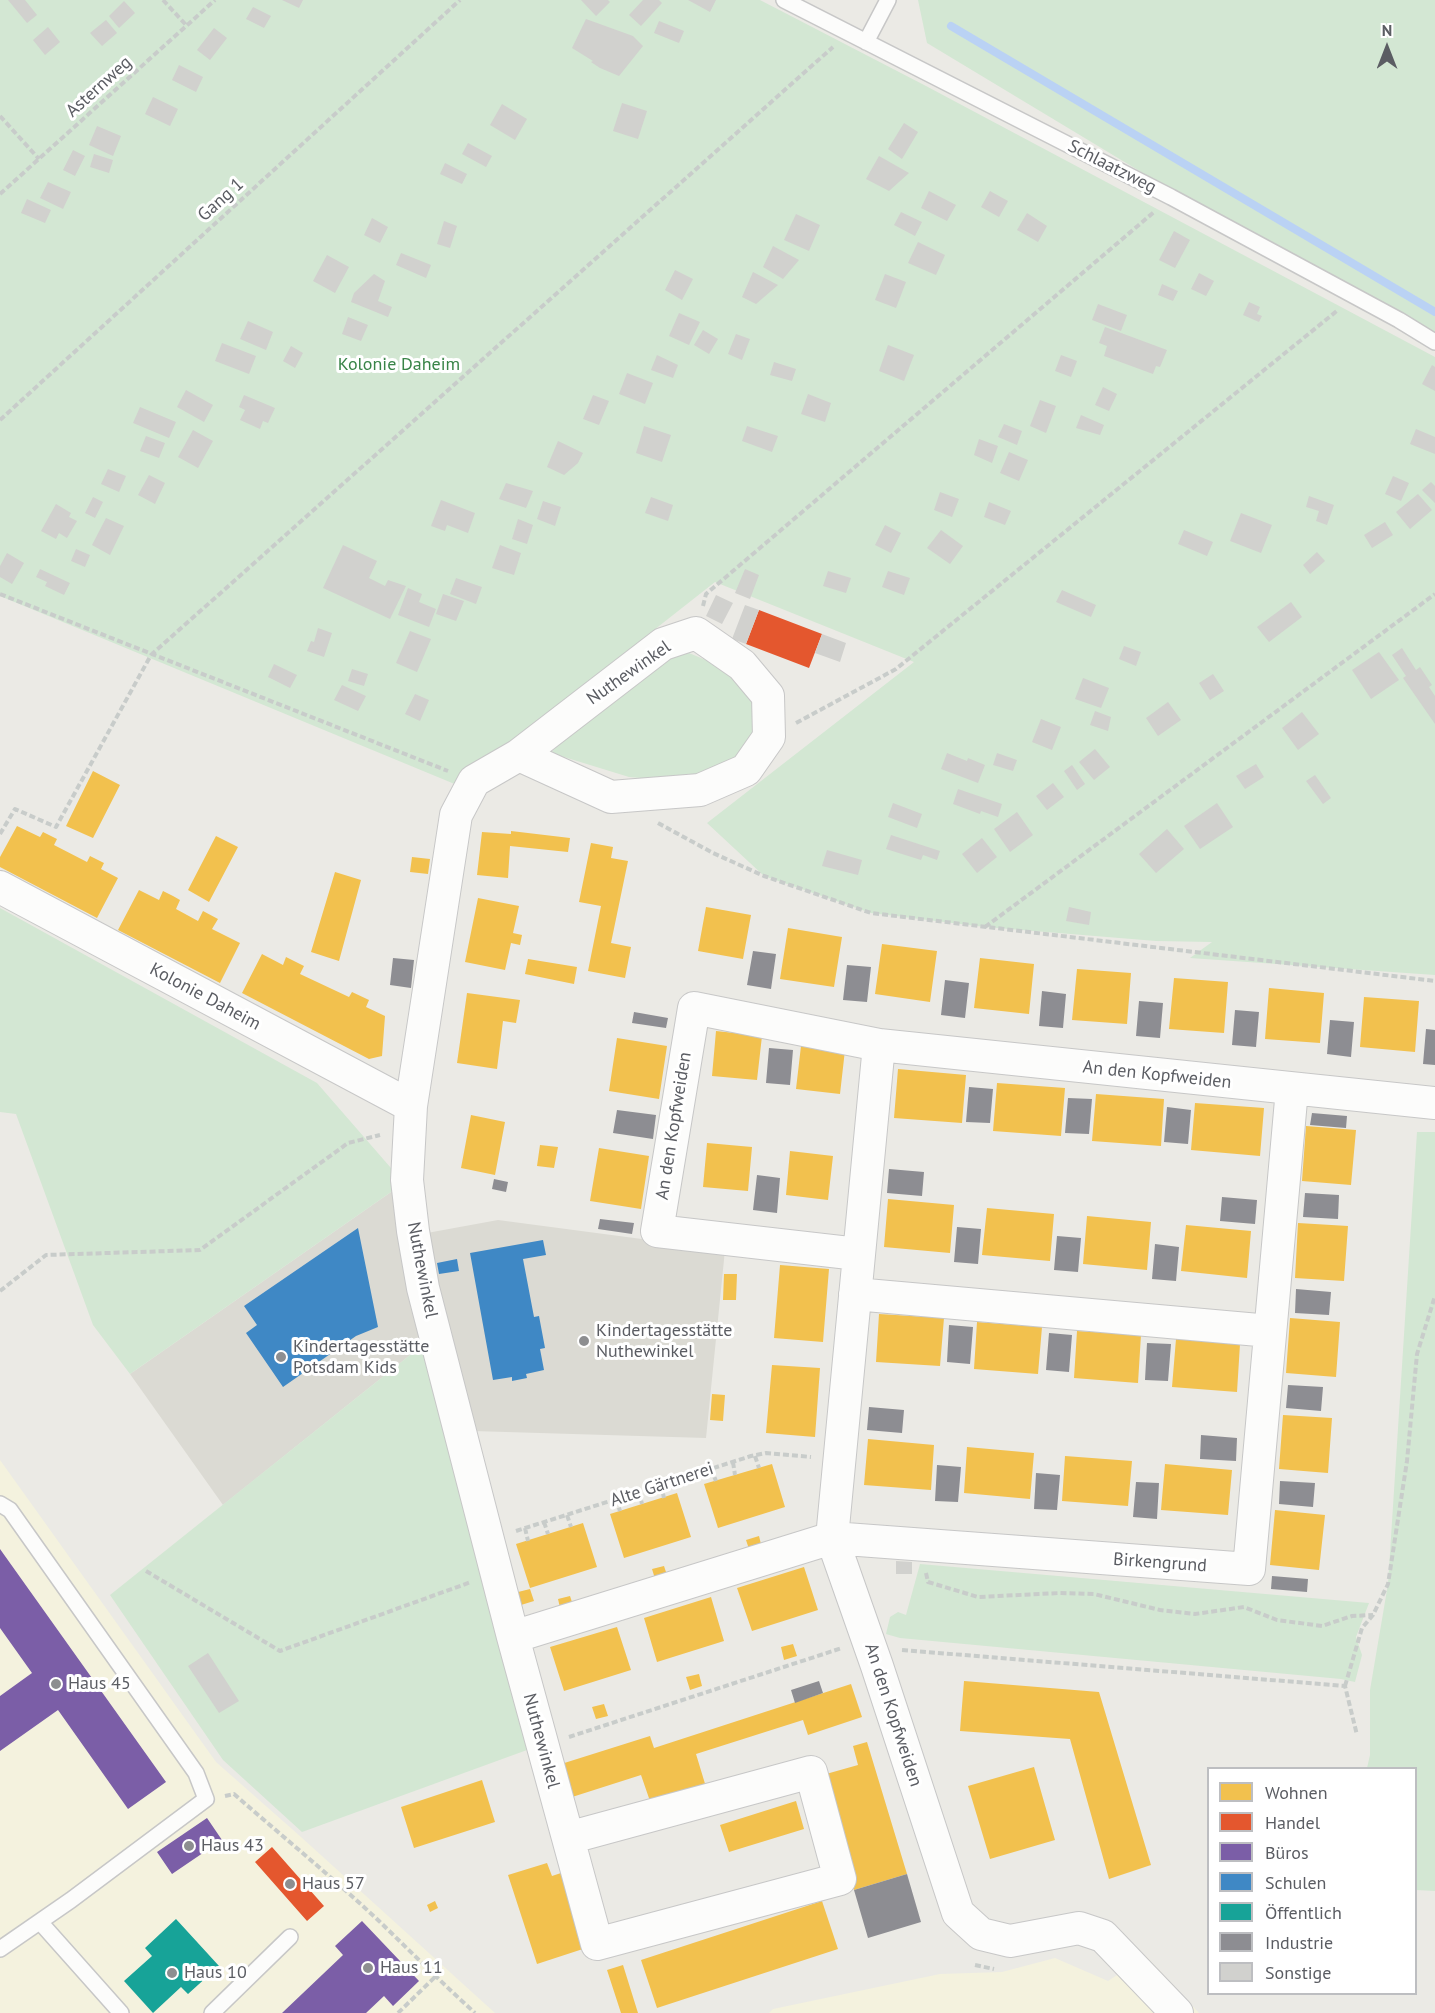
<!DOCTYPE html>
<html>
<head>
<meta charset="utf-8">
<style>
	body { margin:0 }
	#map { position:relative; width:1435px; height:2013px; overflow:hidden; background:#ebeae5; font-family:"PT Sans",sans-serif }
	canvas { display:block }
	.legend { position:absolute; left:1207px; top:1767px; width:210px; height:228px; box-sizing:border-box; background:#fff; border:2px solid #bdbec1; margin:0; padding:8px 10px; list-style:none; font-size:18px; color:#5b5d63 }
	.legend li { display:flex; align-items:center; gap:12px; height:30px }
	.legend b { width:30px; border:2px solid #bdbec1 }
	.north { position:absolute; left:1357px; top:18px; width:60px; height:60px; -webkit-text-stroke:4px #fff; paint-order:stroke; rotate:0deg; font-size:16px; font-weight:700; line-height:24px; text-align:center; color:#5b5d63 }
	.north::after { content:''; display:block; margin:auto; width:21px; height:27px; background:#5b5d63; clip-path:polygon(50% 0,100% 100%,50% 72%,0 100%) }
</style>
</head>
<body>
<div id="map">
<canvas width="1435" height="2013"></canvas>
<ul class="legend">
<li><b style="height:16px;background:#f2c14e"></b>Wohnen</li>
<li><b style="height:16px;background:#e4572e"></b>Handel</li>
<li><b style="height:16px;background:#7b5ea7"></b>Büros</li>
<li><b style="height:16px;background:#3f88c5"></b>Schulen</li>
<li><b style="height:16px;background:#17a398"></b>Öffentlich</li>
<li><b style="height:16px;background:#8d8d92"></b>Industrie</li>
<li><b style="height:16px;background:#d1d1ce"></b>Sonstige</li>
</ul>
<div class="north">N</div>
</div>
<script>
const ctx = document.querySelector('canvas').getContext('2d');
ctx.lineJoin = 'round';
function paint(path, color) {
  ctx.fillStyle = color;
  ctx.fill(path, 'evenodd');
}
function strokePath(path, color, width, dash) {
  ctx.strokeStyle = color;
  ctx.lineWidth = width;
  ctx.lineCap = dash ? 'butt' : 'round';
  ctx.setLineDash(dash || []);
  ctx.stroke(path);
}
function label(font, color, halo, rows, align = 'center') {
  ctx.font = font + ' "PT Sans",sans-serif';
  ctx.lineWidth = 6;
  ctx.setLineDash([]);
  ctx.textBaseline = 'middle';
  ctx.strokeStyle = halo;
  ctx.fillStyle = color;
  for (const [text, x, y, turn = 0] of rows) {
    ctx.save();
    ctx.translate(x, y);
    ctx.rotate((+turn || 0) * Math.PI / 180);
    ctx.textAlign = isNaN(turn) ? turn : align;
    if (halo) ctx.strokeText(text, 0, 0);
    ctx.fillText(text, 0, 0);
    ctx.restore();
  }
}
const commercial = new Path2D(`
	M0 1460 216 1762 301 1837 495 2013H0Z
	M1146 1956 1199 2013H769L773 2009 940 1974 1002 1972 1055 1958 1108 1981Z`);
const education = new Path2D(`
	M404 1183 430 1339 223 1505 130 1374Z
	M498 1220 725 1250 706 1438 473 1431 427 1233Z`);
const green = new Path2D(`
	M0 0H760L926 86 1435 357V975L1190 958 1212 942 1156 941 985 927 871 913 764 876 707 823 914 662 715 582 457 785 0 596Z
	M918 0H1435V332L1181 196 927 43Z
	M689 653 732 671 753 693 756 733 737 761 689 782 629 777 551 753 579 719 655 661Z
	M0 908 317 1083 404 1183 130 1374 93 1325 16 1114 0 1112Z
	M1417 1132H1435V1891L1416 1890V1768H1367L1370 1755V1690L1388 1584Z
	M430 1339 538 1746 302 1832 223 1760 110 1595Z
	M920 1564 1369 1603 1356 1637 1362 1655 1355 1682 1341 1679 900 1638 886 1634 890 1617 898 1612 906 1615Z`);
const homes = new Path2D(`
	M93 771 120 785 93 838 66 826Z
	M17 826 40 837 43 832 57 839 54 845 87 862 90 856 104 863 101 869 118 878 97 918 0 867V857Z
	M511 831 570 838 568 852 510 846 508 878 477 875 482 832 511 834Z
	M216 836 238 847 209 902 188 890Z
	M591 843 613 847 611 858 628 861 611 943 631 947 625 978 588 971 601 906 579 902Z
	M412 857 430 859 428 874 410 872Z
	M335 872 361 880 339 961 311 952Z
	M139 890 159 900 163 891 173 896 180 900 176 909 198 921 203 911 218 919 212 929 240 943 220 983 118 930Z
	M478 898 519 906 513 933 522 935 520 945 511 943 505 970 465 962Z
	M706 907 751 915 743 959 698 951Z
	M788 928 842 937 834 987 780 979Z
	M882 944 937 951 930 1002 875 994Z
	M262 954 283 965 286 957 304 966 300 974 349 997 352 992 369 1000 366 1007 385 1016 382 1056 369 1059 242 993Z
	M980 958 1034 964 1029 1014 974 1008Z
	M528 959 577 967 574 984 525 974Z
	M1077 969 1131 973 1127 1024 1072 1020Z
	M1174 978 1228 982 1224 1033 1169 1029Z
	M1269 988 1324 993 1320 1043 1265 1039Z
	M467 993 520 1000 516 1023 503 1021 497 1069 457 1063Z
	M1364 997 1419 1001 1415 1052 1360 1047Z
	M716 1031 762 1036 757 1080 712 1076Z
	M617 1038 667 1046 659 1099 609 1091Z
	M801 1046 845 1050 840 1094 796 1089Z
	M898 1069 966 1075 962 1123 894 1118Z
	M997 1083 1065 1088 1061 1136 993 1131Z
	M1096 1094 1164 1099 1161 1146 1092 1141Z
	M1195 1103 1264 1108 1260 1156 1191 1150Z
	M471 1115 505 1122 495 1175 461 1168Z
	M1306 1126 1356 1130 1351 1185 1302 1181Z
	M707 1143 752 1147 748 1191 703 1187Z
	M540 1145 558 1147 554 1168 537 1166Z
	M599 1148 649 1156 641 1209 590 1201Z
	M790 1151 833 1156 828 1200 786 1195Z
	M888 1199 954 1205 950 1253 884 1247Z
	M987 1208 1054 1214 1050 1261 982 1255Z
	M1087 1216 1151 1222 1147 1270 1083 1264Z
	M1298 1223 1348 1226 1344 1281 1295 1278Z
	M1186 1225 1251 1231 1247 1278 1181 1271Z
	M780 1265 829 1269 823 1342 774 1338Z
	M724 1274H737L736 1300H723Z
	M879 1314 944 1318 940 1366 876 1362Z
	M1290 1318 1340 1322 1336 1377 1286 1373Z
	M977 1322 1042 1327 1038 1374 974 1369Z
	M1077 1331 1141 1335 1138 1383 1074 1378Z
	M1176 1339 1240 1344 1237 1392 1172 1387Z
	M772 1365 820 1368 815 1437 766 1433Z
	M712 1394 725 1395 723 1421 710 1420Z
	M1283 1415 1332 1418 1328 1473 1279 1469Z
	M868 1439 934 1445 931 1490 864 1485Z
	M967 1447 1034 1453 1030 1499 964 1493Z
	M1065 1456 1132 1461 1128 1506 1062 1501Z
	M772 1464 785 1507 718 1528 704 1484Z
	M1165 1464 1232 1470 1228 1515 1161 1510Z
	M677 1493 691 1537 624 1558 610 1514Z
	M1275 1510 1325 1515 1319 1570 1270 1565Z
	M583 1523 597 1567 530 1588 516 1544Z
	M759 1536 762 1548 750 1552 746 1540Z
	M664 1566 668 1578 656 1582 652 1569Z
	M804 1567 818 1610 752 1631 737 1588Z
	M530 1589 534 1601 521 1605 518 1592Z
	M570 1596 574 1608 561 1612 558 1599Z
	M711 1597 724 1641 657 1662 644 1618Z
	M617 1627 631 1670 564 1691 550 1647Z
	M793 1644 797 1656 784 1660 781 1647Z
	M699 1674 702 1686 690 1690 686 1677Z
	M964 1681 1099 1692 1151 1865 1109 1879 1070 1739 960 1731Z
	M851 1684 862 1717 808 1735 803 1720 696 1754 706 1787 651 1804 641 1775 569 1798 558 1765 650 1736 654 1748Z
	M604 1704 608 1716 596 1719 592 1707Z
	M867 1742 907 1874 854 1890 819 1776 858 1765 853 1746Z
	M1034 1767 1055 1840 990 1859 968 1786Z
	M482 1780 495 1822 414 1848 401 1807Z
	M796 1801 804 1829 729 1852 720 1825Z
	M547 1863 552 1876 564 1872 589 1947 537 1964 508 1875Z
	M435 1901 438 1908 430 1912 427 1905Z
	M822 1901 838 1949 657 2008 641 1960Z
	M623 1965 638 2013H621L607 1970Z`);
const shops = new Path2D(`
	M759 610 822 634 809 668 746 644Z
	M272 1847 324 1906 307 1921 255 1862Z`);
const offices = new Path2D(`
	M0 1549 166 1782 128 1809 58 1710 0 1751V1696L32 1673 0 1628Z
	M207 1818 222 1840 172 1874 157 1852Z
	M362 1921 419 1981 393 2006 384 1996 366 2013H282L343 1955 335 1946Z`);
const schools = new Path2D(`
	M358 1228 378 1327 356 1336 283 1387 246 1333 257 1325 244 1306Z
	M543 1240 546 1255 523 1259 534 1317 539 1316 545 1348 540 1349 544 1370 526 1374 527 1378 512 1381V1377L493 1380 470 1253Z
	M457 1259 459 1271 439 1274 437 1263Z`);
const public = new Path2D(`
	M176 1919 219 1966 188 1994 181 1987 153 2013 124 1981 152 1956 145 1948Z`);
const industry = new Path2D(`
	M753 951 776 954 771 989 747 985Z
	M393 958 414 960 411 988 390 985Z
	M847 965 871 967 867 1002 843 1000Z
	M945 980 969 983 965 1018 941 1015Z
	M1042 991 1066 994 1063 1028 1039 1026Z
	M1139 1001 1163 1003 1160 1038 1136 1036Z
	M1235 1010 1259 1012 1256 1047 1232 1045Z
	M634 1012 668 1018 666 1028 632 1023Z
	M1330 1020 1354 1022 1351 1057 1327 1054Z
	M1426 1029 1435 1030V1065L1423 1064Z
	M769 1048 793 1050 790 1085 766 1083Z
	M969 1087 993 1089 990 1123 966 1122Z
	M1068 1098 1092 1099 1089 1134 1065 1133Z
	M1167 1107 1191 1110 1188 1144 1164 1142Z
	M617 1110 656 1115 653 1139 613 1133Z
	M1312 1113 1347 1116 1346 1128 1310 1125Z
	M889 1169 924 1172 922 1196 887 1193Z
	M757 1175 780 1178 777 1213 753 1210Z
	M494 1179 508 1182 506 1192 492 1189Z
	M1305 1193 1339 1195 1338 1219 1303 1217Z
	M1222 1197 1257 1200 1255 1224 1220 1221Z
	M600 1219 634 1223 632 1234 598 1229Z
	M957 1227 981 1229 978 1264 954 1262Z
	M1057 1236 1081 1238 1078 1272 1054 1270Z
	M1155 1244 1179 1247 1176 1281 1152 1279Z
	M1296 1289 1331 1292 1329 1315 1295 1313Z
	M949 1325 973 1327 970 1364 947 1362Z
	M1049 1333 1072 1335 1069 1372 1046 1370Z
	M1147 1343 1171 1344 1168 1381 1145 1380Z
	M1288 1385 1323 1387 1321 1411 1286 1408Z
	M869 1407 904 1410 902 1433 867 1430Z
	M1201 1435 1237 1438 1236 1461 1200 1459Z
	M937 1465 961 1467 958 1502 935 1501Z
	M1036 1473 1060 1475 1057 1510 1034 1509Z
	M1280 1481 1315 1483 1313 1507 1279 1504Z
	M1136 1482 1159 1483 1157 1519 1133 1517Z
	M1272 1576 1308 1579 1307 1592 1271 1589Z
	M819 1681 823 1693 795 1703 791 1690Z
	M907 1874 921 1922 868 1938 854 1890Z`);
const stream = new Path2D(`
	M951 26 1435 312`);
const building = new Path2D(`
	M8 0H25L37 15 27 23Z
	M282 0H303L299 8Z
	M581 0H608L610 2 596 16Z
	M643 0H659L662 3 641 26 629 15Z
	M688 0H716L710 12Z
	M124 1 135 13 119 28 109 16Z
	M253 7 271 16 264 28 246 19Z
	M586 19 633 36 643 46 619 76 600 68 591 62 593 61 572 48Z
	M106 20 117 33 102 46 90 33Z
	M659 21 684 31 679 43 654 33Z
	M48 27 60 42 45 55 33 40Z
	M214 28 227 38 210 60 197 50Z
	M179 65 203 77 196 92 172 80Z
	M153 97 178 109 170 126 145 114Z
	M622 103 647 111 638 139 613 131Z
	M502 104 527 119 515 140 490 125Z
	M904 123 918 132 902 159 888 149Z
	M97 126 121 136 113 156 89 145Z
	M468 143 492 156 486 167 462 154Z
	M73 150 85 156 75 176 63 170Z
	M94 154 113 160 109 173 90 167Z
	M879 156 909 173 889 191 866 179Z
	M445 163 467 174 462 184 440 174Z
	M48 182 71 192 63 209 40 198Z
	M929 191 956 205 947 221 921 208Z
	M990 191 1008 201 999 217 981 207Z
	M27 199 51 210 45 223 21 213Z
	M901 212 922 222 915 236 894 225Z
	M1027 213 1047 226 1038 242 1017 230Z
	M796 214 820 225 809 251 784 240Z
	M372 218 388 227 380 243 364 235Z
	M444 221 457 226 450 248 437 244Z
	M1174 231 1190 240 1175 268 1159 260Z
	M918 242 945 255 936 275 908 263Z
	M773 246 799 260 783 279 763 267Z
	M401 253 431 265 426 278 396 265Z
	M327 255 349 267 335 293 313 281Z
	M675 270 693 279 682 300 665 290Z
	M753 272 778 285 756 304 742 297Z
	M1199 273 1214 281 1206 296 1191 289Z
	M374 274 385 281 378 301 392 307 388 317 351 302 354 293Z
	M885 274 906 282 896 308 875 300Z
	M1162 284 1178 291 1173 301 1158 295Z
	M1249 302 1260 307 1257 314 1262 316 1259 322 1243 315Z
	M1098 304 1127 315 1121 331 1092 320Z
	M679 313 700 322 689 345 669 336Z
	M348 317 368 325 361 341 342 334Z
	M248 321 273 332 266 350 240 339Z
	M1105 327 1167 350 1160 367 1156 366 1153 374 1104 356 1107 346 1099 343Z
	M703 330 718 339 709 354 694 345Z
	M736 334 750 339 742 360 728 354Z
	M222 343 256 356 249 374 215 361Z
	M888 345 914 355 904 381 879 371Z
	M291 346 303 353 295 368 283 361Z
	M657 355 678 365 673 378 651 370Z
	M1061 355 1077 361 1071 377 1055 371Z
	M774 362 796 369 792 381 770 375Z
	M1432 365 1435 367V391L1422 384Z
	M627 373 653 383 645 404 619 394Z
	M1103 387 1117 394 1109 411 1095 405Z
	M186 390 213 405 204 422 177 407Z
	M808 394 831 403 825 422 801 414Z
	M244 395 275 408 268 423 263 421 260 429 240 420 245 410 239 407Z
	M593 395 609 401 599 425 583 419Z
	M1040 400 1056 406 1046 433 1030 426Z
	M140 407 176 422 169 438 133 423Z
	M1081 415 1104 425 1100 435 1076 428Z
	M1004 424 1022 431 1017 445 998 437Z
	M644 426 671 435 662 462 636 453Z
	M747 426 778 436 772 452 742 441Z
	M1416 429 1435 437V454L1410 444Z
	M193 430 213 441 198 468 178 457Z
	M146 436 165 443 159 458 140 451Z
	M979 439 998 446 992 463 974 455Z
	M558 441 583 453 578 463 564 475 547 467Z
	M1009 452 1028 460 1019 481 1000 473Z
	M108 469 126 476 119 492 101 484Z
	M149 475 165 483 155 504 138 495Z
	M1393 476 1409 483 1401 501 1385 494Z
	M1431 482 1435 486V503L1422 490Z
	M506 483 533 491 526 508 499 499Z
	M940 492 959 499 952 517 934 510Z
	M1418 494 1432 510 1410 529 1396 512Z
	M1309 496 1334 505 1327 525 1316 521 1319 511 1306 507Z
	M93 497 103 502 95 518 85 513Z
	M651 497 673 505 668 521 645 513Z
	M441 500 475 513 468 533 447 525 445 531 431 526Z
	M543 501 561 507 555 526 537 519Z
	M989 502 1011 511 1005 525 984 517Z
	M56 504 71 513 69 517 77 521 67 538 59 533 56 539 41 531Z
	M1241 513 1272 525 1261 553 1230 541Z
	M106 518 124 526 110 555 92 545Z
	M518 519 533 525 527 544 512 539Z
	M1385 522 1393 535 1372 548 1364 535Z
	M885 525 901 533 891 553 875 545Z
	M941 530 963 546 950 564 927 548Z
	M1184 530 1213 542 1207 556 1178 544Z
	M343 545 377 561 369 578 385 586 388 580 406 586 390 619 323 588Z
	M500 545 521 553 514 575 492 568Z
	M76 549 90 555 85 567 71 561Z
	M1317 552 1325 561 1310 574 1303 565Z
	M7 553 24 563 12 584 0 577V566Z
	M40 569 70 583 64 595 45 586 47 582 36 577Z
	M745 569 759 575 750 599 735 593Z
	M828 571 851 578 846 593 823 586Z
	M888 571 910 578 904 595 882 587Z
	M456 578 482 587 476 604 450 594Z
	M408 588 422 594 419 602 436 609 429 627 398 615Z
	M1062 590 1096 605 1091 617 1056 602Z
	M443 594 464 601 456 621 436 614Z
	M716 595 733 603 722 624 706 616Z
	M1291 602 1302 617 1269 642 1257 627Z
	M745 605 759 610 746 644 732 639Z
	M318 628 332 633 324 657 307 651 311 641 314 642Z
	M410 631 431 639 417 672 396 663Z
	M822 634 846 643 840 662 815 653Z
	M1124 646 1141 652 1136 666 1119 659Z
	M1402 648 1416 670 1420 667 1432 685 1429 687 1435 696V724L1403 678 1406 676 1392 655Z
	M1379 652 1399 680 1371 699 1352 670Z
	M274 664 297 675 290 688 268 677Z
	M352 669 368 674 364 686 348 681Z
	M1213 674 1224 691 1210 700 1199 683Z
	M1083 678 1109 688 1101 708 1075 699Z
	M342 685 366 696 358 711 334 700Z
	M415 694 429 700 420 721 405 714Z
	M1168 702 1181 720 1158 736 1146 718Z
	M1095 711 1111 717 1108 731 1090 725Z
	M1302 712 1319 734 1298 750 1282 728Z
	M1041 719 1061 727 1052 750 1032 742Z
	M1095 749 1110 767 1094 780 1079 762Z
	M947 753 967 761 968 758 985 765 978 783 941 769Z
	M997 753 1017 760 1013 771 993 765Z
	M1256 764 1264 777 1245 789 1236 776Z
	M1072 765 1085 784 1077 790 1064 771Z
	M1315 775 1331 798 1323 804 1306 781Z
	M1053 783 1064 797 1047 810 1036 796Z
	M958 789 1002 804 998 817 981 811 980 814 953 804Z
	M893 803 922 814 917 828 888 817Z
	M1217 803 1233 827 1200 849 1184 826Z
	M1017 812 1033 835 1010 852 994 829Z
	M1167 829 1184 849 1156 873 1139 854Z
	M891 835 940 851 937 860 923 855 921 860 886 849Z
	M982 838 997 857 977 873 962 854Z
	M827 850 862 860 858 875 822 866Z
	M1069 907 1091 912 1089 925 1066 921Z
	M896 1561 912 1562V1574H896Z
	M208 1653 239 1701 219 1713 188 1666Z`);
const path = new Path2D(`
	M163 0 187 26
	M0 116 39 159
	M0 194 215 0
	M0 420 460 0
	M0 594 448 771
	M703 606 706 594 1154 212
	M796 723 896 669 1338 310
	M658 823 713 853 764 876 871 913 1435 981
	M0 834 15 809 56 827 151 655 833 47
	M985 927 1435 594
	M0 1291 46 1255 200 1250 348 1143 380 1135
	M755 1456 759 1468
	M733 1462 735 1475
	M711 1469 716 1481
	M661 1485 664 1498
	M639 1492 642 1504
	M616 1499 620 1511
	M567 1515 571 1527
	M544 1522 548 1534
	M525 1528 528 1541
	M516 1531 751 1456 766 1453 811 1457
	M146 1571 280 1651 471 1582
	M926 1573 928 1582 978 1597 1060 1593 1094 1594 1160 1610 1195 1614 1244 1607 1277 1620 1322 1626 1352 1616 1373 1615
	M902 1650 1345 1686 1357 1735
	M1345 1686 1362 1628 1373 1615 1388 1584 1407 1461 1417 1354 1435 1296
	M569 1737 842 1648
	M225 1796 234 1794C282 1836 332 1877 379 1921 411 1952 442 1983 475 2013
	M975 1965 994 1969
	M398 2013 435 1977`);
const lane = new Path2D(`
	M784 0 1171 197 1399 320 1435 342
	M866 42 888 0
	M0 1504 10 1510 196 1773 206 1799 71 1900 0 1949
	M40 1922 121 2013
	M212 2013 290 1937`);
const street = new Path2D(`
	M519 755 663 644 696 633 742 665 768 696 769 737 746 770 700 790 611 797 519 755 474 781 456 815 411 1106 407 1180 413 1231 423 1288 513 1637 597 1944 840 1879 811 1772 568 1838
	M0 887 411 1106
	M879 1045 832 1538 877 1666 958 1913 981 1934 1010 1941 1079 1928 1103 1936 1177 2013
	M858 1254 657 1231 694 1008 879 1045 1435 1103
	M855 1294 1270 1331
	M513 1637 832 1538 1249 1569 1292 1089`);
const markers = [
	[584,1341,6,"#8d8e90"],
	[281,1357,6,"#8d8e90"],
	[56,1684,6,"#8d8e90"],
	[189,1846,6,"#8d8e90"],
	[290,1884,6,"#8d8e90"],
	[368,1968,6,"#8d8e90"],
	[172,1973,6,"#8d8e90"]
];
const streetNames = [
	["Asternweg",99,87,-42],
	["Schlaatzweg",1112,167,27],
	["Gang 1",221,200,-42],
	["Nuthewinkel",629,673,-35],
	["Kolonie Daheim",205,997,28],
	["An den Kopfweiden",1157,1075,6],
	["An den Kopfweiden",674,1126,-81],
	["Nuthewinkel",422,1270,79],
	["Alte Gärtnerei",662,1485,-18],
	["Birkengrund",1160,1563,4],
	["An den Kopfweiden",893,1715,72],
	["Nuthewinkel",541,1741,75]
];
const parkNames = [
	["Kolonie Daheim",399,365]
];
const poiNames = [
	["Kindertagesstätte",596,1331],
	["Nuthewinkel",596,1352],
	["Kindertagesstätte",293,1347],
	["Potsdam Kids",293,1368],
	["Haus 45",68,1684],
	["Haus 43",201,1846],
	["Haus 57",302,1884],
	["Haus 11",380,1968],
	["Haus 10",184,1973]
];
paint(commercial, '#f4f2de');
paint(education, '#dbdad3');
paint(green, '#d3e7d3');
paint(homes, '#f2c14e');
paint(shops, '#e4572e');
paint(offices, '#7b5ea7');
paint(schools, '#3f88c5');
paint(public, '#17a398');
paint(industry, '#8d8d92');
strokePath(stream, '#bad2f4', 8);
paint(building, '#d1d1ce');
strokePath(lane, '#c7c7c7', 18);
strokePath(street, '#c7c7c7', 34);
strokePath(path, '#c8ccca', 4, [6, 3]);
strokePath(lane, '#fcfcfb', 15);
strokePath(street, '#fcfcfb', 32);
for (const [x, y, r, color] of markers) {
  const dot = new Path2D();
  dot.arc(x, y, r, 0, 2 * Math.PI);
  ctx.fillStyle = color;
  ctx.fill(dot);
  strokePath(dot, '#fff', 2);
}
label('18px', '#5b5d63', '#fff', streetNames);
label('18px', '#398448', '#fff', parkNames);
label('18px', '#5b5d63', '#fff', poiNames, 'left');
</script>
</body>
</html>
